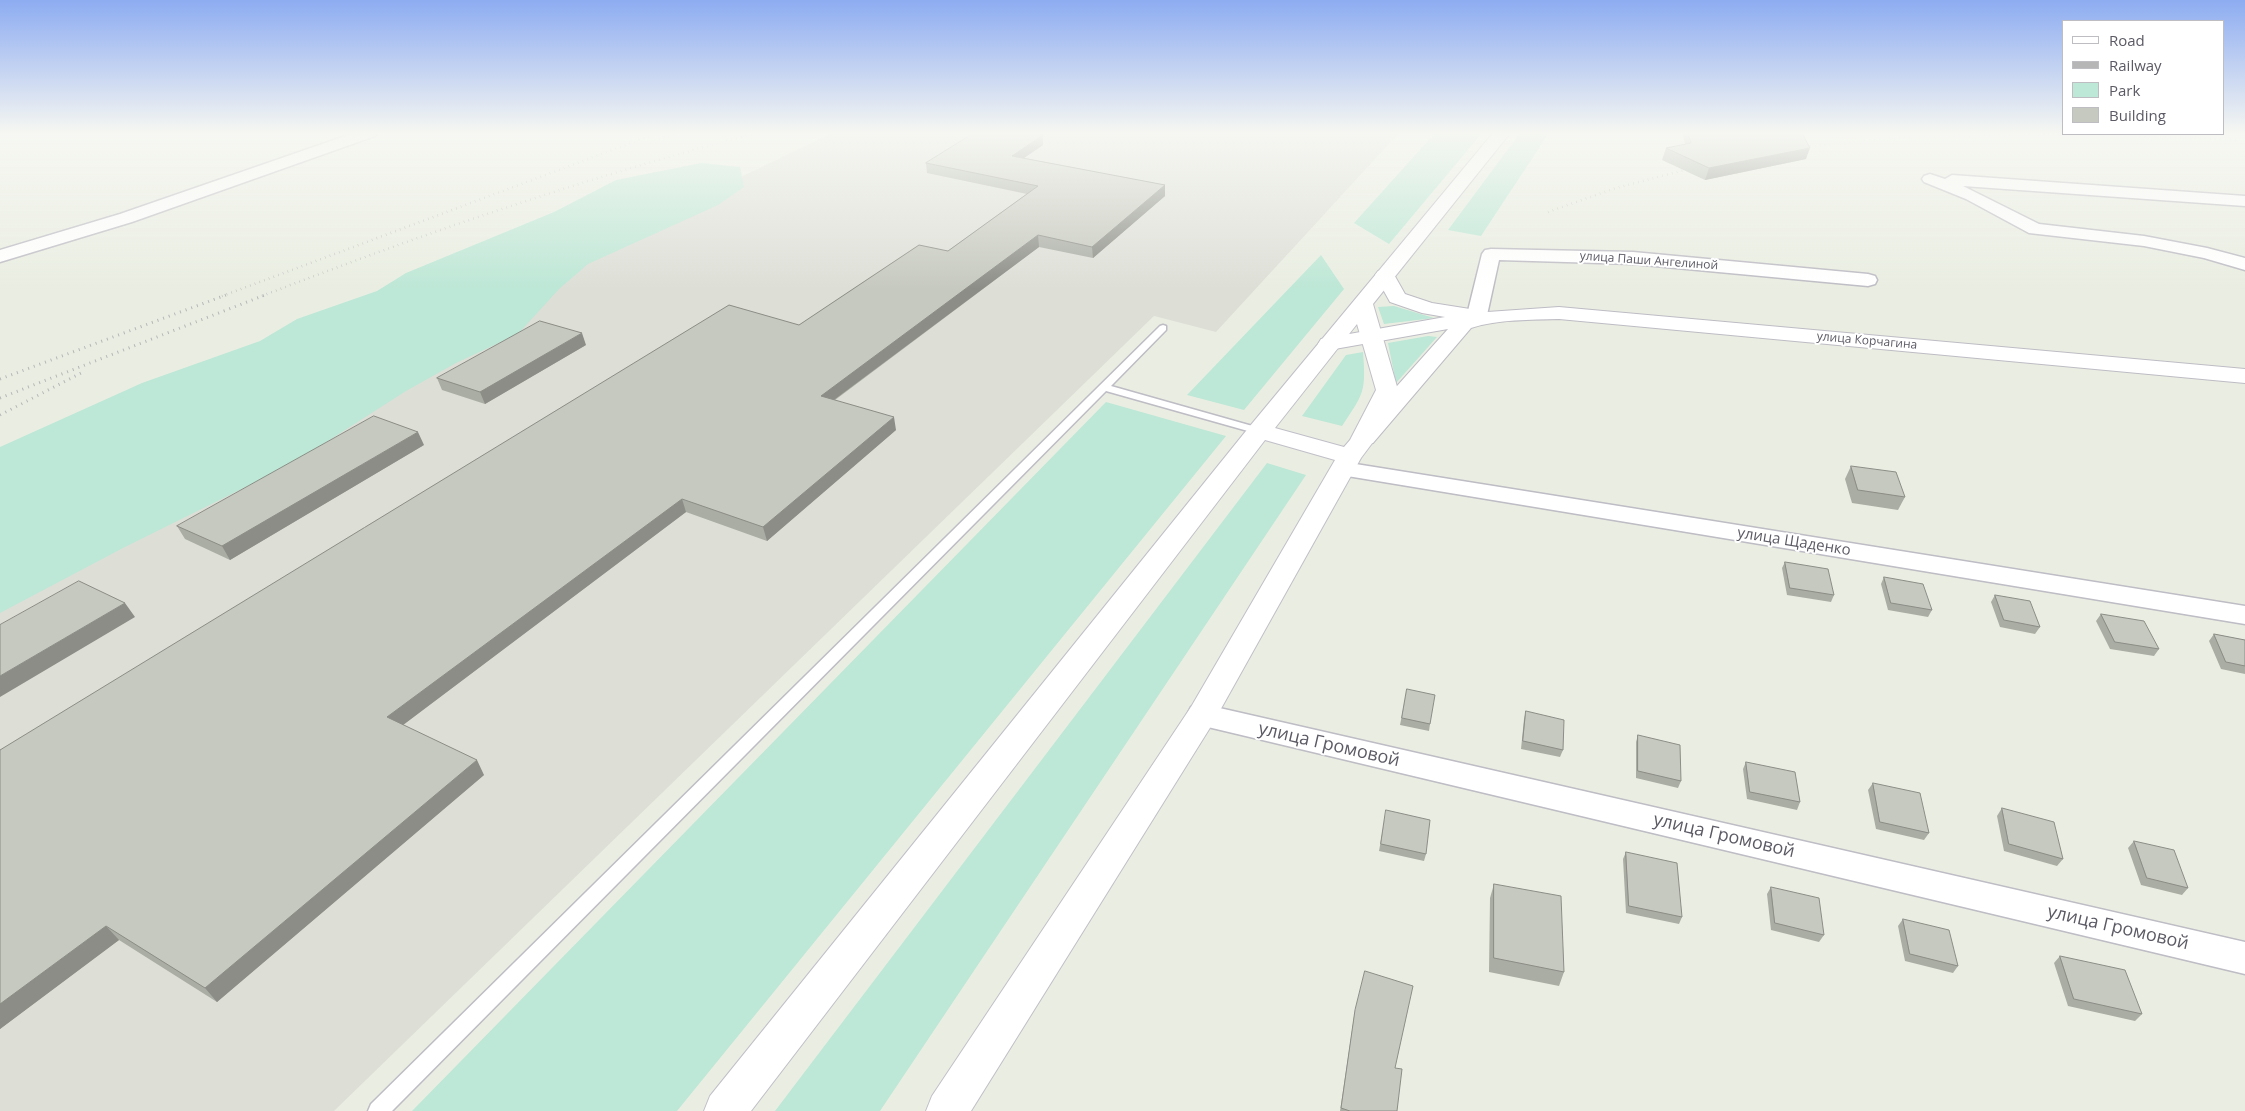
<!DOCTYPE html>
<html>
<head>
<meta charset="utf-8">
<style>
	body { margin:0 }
	#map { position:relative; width:2245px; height:1111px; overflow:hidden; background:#eaeee2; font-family:"Open Sans",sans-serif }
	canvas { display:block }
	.legend { position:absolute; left:2062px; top:20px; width:162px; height:115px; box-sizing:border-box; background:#fff; border:1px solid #bebdc1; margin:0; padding:6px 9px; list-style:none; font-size:15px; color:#5c5a64 }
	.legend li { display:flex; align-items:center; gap:10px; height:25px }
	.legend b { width:25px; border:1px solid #bebdc1 }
</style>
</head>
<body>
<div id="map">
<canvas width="2245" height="1111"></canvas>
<ul class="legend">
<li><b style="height:6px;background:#fff"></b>Road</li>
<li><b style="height:6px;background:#b6b6b7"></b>Railway</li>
<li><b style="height:14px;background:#bde7d6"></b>Park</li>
<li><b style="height:14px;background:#c6c9bf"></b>Building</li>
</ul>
</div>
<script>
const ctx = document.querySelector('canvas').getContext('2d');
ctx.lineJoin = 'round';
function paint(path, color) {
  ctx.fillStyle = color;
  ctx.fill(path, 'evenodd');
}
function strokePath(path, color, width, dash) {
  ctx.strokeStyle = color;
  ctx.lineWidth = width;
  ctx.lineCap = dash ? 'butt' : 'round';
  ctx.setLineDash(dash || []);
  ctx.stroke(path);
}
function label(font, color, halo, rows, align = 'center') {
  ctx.font = font + ' "Open Sans",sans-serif';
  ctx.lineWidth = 4;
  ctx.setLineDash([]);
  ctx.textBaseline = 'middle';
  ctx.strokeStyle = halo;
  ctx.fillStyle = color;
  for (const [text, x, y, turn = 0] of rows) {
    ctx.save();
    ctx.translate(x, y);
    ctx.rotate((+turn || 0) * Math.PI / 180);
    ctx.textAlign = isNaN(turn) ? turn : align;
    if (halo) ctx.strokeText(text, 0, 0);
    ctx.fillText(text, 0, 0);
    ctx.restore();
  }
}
const industrial = new Path2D(`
	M832 133H1399L1216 332 1154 316 334 1111H0V534Z`);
const green = new Path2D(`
	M1435 133H1482L1389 244 1354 223Z
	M1520 133H1549L1481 236 1448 230Z
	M701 163 740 167 744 187 718 205 588 264 559 289 518 334 456 363 406 391 292 464 123 548 0 613V447L142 383 260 341 297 319 377 291 406 273 554 212 616 180Z
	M1321 255 1344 289 1244 410 1187 395Z
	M1394 306 1434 318 1384 324 1378 307Z
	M1428 336 1437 337 1396 383 1388 343Z
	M1363 352C1366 392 1364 393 1342 426L1302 416 1346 355Z
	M1106 402 1226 436 677 1111H412Z
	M1267 463 1306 475 880 1111H775Z`);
const service = new Path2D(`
	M1163 325 1166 326V330L1111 386 1263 429 1264 431 1263 433H1255L1106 391 392 1111H368L371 1104 1160 326Z`);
const minor = new Path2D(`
	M354 133H377L375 136 132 222 0 262V250L120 214Z
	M1930 174 1945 179 1952 175 2245 196V206L1963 186 2039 224 2144 236 2207 248 2245 258V270L2204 258 2144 246 2029 233 1966 199 1924 182 1922 179 1924 176Z
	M1491 249 1633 252 1868 274 1875 276 1877 280 1875 284 1868 286 1633 264 1499 260 1487 315 1484 319H1470L1467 315 1482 254 1485 250Z
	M1343 462 2245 606V624L1335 474 1331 469 1335 464Z
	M1202 704 2245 942V974L1191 723 1187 715 1191 707Z`);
const tertiary = new Path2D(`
	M1385 269 1392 271 1405 294 1432 303 1470 309 1473 313 1559 307 2245 369V383L1559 319C1530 320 1499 319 1471 328L1373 443 1364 445 1355 443 1352 438 1355 433 1448 329 1329 350 1321 349 1318 344 1321 339 1445 317 1422 313 1390 302 1375 275 1378 271Z`);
const secondary = new Path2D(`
	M1493 133H1510L1373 304 1398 390 1373 442 1361 458 1213 723 971 1111H926L932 1096 1191 707 1335 460 1265 440 751 1111H704L710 1096 1250 426ZM1357 324 1376 390 1350 440 1344 447 1275 428Z`);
const railFar1 = new Path2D(`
	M2038 134 2106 135
	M2100 134 2239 140
	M650 143 675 133
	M1795 148 1905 137 2046 134
	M1548 212 1616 188 1696 167
	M222 296 658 133
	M262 296C424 233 588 177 756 133`);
const rail = new Path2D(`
	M0 379 226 295
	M0 398 265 295
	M0 415 83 372`);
const wall = new Path2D(`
	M1682 133H1802L1806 159 1705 180 1662 160 1666 148 1685 144Z
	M1043 145 1024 158 1165 185V196L1093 258 1039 247 835 400 896 430 767 541 686 512 403 725 484 775 217 1002 119 940 0 1029V750L799 325 948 251 1027 194 927 173 926 163Z
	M586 345 485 404 442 390 437 378Z
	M424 445 230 560 185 539 177 526Z
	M1851 466 1905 497 1898 510 1852 503 1845 479Z
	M1785 562 1834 595 1831 602 1787 595 1782 568Z
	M1884 577 1932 610 1928 617 1888 610 1881 584Z
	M1995 595 2040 627 2035 634 2000 627 1991 602Z
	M2101 614 2159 649 2154 656 2110 649 2096 621Z
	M2214 634 2245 640V674L2221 669 2209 641Z
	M1407 689 1430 724 1429 731 1400 725Z
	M1526 711 1563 750 1560 757 1521 749 1524 719Z
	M1638 735 1681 781 1678 788 1636 778V742Z
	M1746 762 1800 802 1797 810 1747 799 1743 769Z
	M1873 783 1929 833 1924 840 1876 829 1868 790Z
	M2002 808 2063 859 2057 866 2004 851 1997 816Z
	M1385 817 1426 854 1424 861 1379 851Z
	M2134 841 2188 888 2182 895 2141 885 2128 848Z
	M1626 852 1682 917 1679 924 1626 913 1623 859Z
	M1494 884 1564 972 1559 986 1489 972 1490 898Z
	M1771 887 1824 935 1819 942 1771 930 1767 894Z
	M1903 919 1958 966 1953 973 1905 961 1898 926Z
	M2060 956 2142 1014 2135 1021 2068 1006 2054 963Z
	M1365 971 1395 1068 1397 1111H1340L1354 1017Z`);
const shadedWall = new Path2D(`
	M1043 135V145L1012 166V156Z
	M1810 148 1806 159 1705 180 1709 168Z
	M1165 185V196L1093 258 1092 247Z
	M1038 235 1039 247 823 408 821 396Z
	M582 333 586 345 485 404 480 392Z
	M894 417 896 430 767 541 763 527Z
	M418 432 424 445 230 560 222 546Z
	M682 499 686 512 395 731 387 717Z
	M125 603 135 617 0 697V676Z
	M477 760 484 775 217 1002 205 988Z
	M106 926 119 940 0 1029V1004Z`);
const building = new Path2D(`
	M974 133H1034L1043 135 1012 156 1165 185 1092 247 1038 235 821 396 894 417 763 527 682 499 387 717 477 760 205 988 106 926 0 1004V750L729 305 799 325 919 245 948 251 1038 186 926 163Z
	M1688 133H1802L1810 148 1709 168 1666 148 1691 143Z
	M540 321 582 333 480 392 437 378Z
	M374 416 418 432 222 546 177 526Z
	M1851 466 1896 472 1905 497 1858 490Z
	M1785 562 1828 569 1834 595 1790 588Z
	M1884 577 1923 584 1932 610 1891 603Z
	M79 581 125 603 0 676V625Z
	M1995 595 2030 601 2040 627 2004 620Z
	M2101 614 2144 621 2159 649 2115 642Z
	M2214 634 2245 640V666L2226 662Z
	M1407 689 1435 695 1430 724 1402 718Z
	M1526 711 1564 720 1563 750 1523 741Z
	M1638 735 1680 745 1681 781 1638 771Z
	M1746 762 1795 772 1800 802 1750 792Z
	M1873 783 1920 793 1929 833 1880 822Z
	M2002 808 2054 822 2063 859 2009 844Z
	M1386 810 1430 820 1426 854 1381 844Z
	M2134 841 2174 850 2188 888 2147 878Z
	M1626 852 1677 863 1682 917 1629 906Z
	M1494 884 1561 896 1564 972 1494 958Z
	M1771 887 1819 898 1824 935 1775 923Z
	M1903 919 1949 930 1958 966 1910 954Z
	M2060 956 2125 970 2142 1014 2074 999Z
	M1365 971 1413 986 1395 1068 1402 1069 1397 1111H1350L1341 1108 1355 1010Z`);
const farStreetnames = [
	["улица Паши Ангелиной",1649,261,4],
	["улица Корчагина",1867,341,5]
];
const streetNames = [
	["улица Щаденко",1794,542,9]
];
const nearStreetnames = [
	["улица Громовой",1329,745,13],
	["улица Громовой",1724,836,13],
	["улица Громовой",2118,928,13]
];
paint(industrial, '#dddfd7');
paint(green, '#bde7d6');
strokePath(service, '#bebcc4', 3);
strokePath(minor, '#bebcc4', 3);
strokePath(tertiary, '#bebcc4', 2);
strokePath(secondary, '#c1bfc8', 2);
paint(service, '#fff');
paint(minor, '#fff');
paint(tertiary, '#fff');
paint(secondary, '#fff');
strokePath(railFar1, '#b6b6b7', 2.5, [0.5, 4.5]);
strokePath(rail, '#b6b6b7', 3, [1, 5]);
paint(wall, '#aaada4');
paint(shadedWall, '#8b8d86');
paint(building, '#c6c9bf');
strokePath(building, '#8b8d86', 1);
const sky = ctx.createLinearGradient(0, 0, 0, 289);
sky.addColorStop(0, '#8dacf1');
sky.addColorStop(0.46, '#f6f7f2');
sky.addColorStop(1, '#f6f7f200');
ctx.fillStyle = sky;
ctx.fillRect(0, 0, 2245, 289);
label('12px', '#5c5a64', '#fff', farStreetnames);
label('15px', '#5c5a64', '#fff', streetNames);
label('18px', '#5c5a64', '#fff', nearStreetnames);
</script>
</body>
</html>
